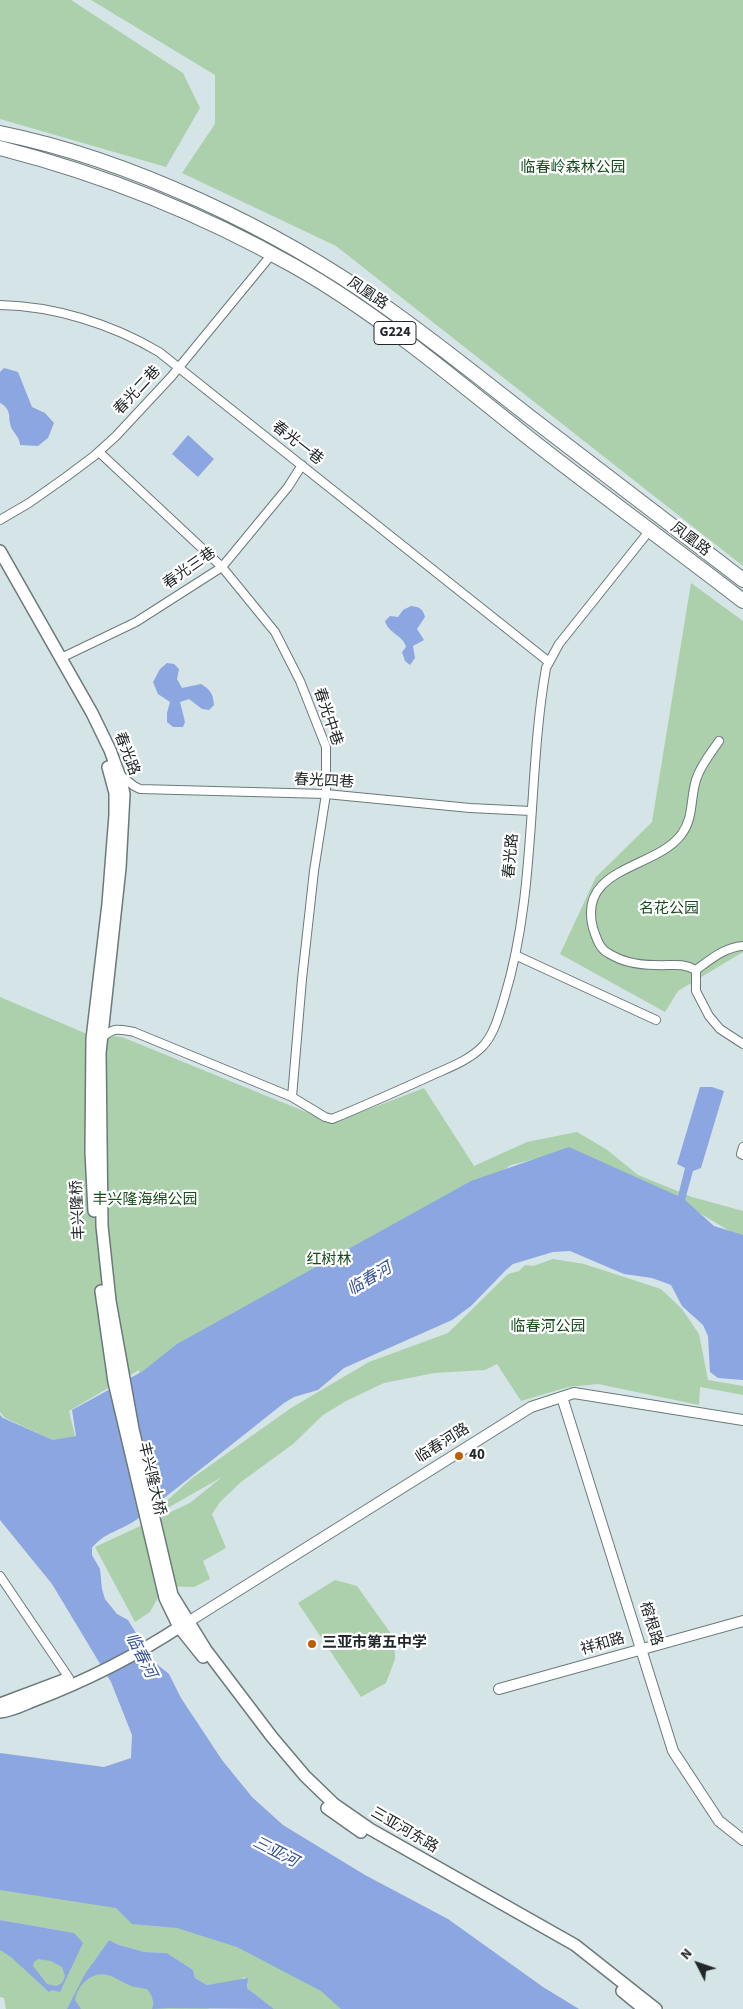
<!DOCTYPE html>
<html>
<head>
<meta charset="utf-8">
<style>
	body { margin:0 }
	#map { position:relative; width:743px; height:2009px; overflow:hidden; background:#d5e4e6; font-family:"Source Sans 3",sans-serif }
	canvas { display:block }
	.north { position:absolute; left:673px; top:1939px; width:50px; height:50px; -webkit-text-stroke:4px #fff; paint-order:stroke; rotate:311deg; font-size:14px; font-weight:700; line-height:20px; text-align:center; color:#222829 }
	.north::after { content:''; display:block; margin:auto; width:18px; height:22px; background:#222829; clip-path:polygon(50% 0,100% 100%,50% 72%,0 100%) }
</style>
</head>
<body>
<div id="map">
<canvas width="743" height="2009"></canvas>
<div class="north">N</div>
</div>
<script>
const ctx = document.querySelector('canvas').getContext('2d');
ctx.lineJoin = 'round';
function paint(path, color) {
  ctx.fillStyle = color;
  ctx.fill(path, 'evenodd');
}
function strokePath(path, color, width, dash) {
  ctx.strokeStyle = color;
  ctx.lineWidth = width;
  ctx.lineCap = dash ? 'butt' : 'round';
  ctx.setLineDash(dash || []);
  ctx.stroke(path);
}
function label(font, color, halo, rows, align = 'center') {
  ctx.font = font + ' "Source Sans 3","Noto Sans SC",sans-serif';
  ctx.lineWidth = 4.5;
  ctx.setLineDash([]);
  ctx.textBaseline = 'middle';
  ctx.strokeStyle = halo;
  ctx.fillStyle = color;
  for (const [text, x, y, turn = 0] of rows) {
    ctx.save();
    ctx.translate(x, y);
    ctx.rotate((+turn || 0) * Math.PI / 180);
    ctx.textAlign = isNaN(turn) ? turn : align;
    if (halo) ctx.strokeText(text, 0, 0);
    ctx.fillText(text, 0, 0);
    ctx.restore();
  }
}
const green = new Path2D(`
	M0 0H71L183 73 200 108 166 167 0 119Z
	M91 0H743V566L336 246 182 173 215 124V75Z
	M691 583 743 621V952L678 991 665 1012 560 954 596 877 652 822Z
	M0 997 87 1034 122 1037 333 1123 424 1088 474 1166 527 1142 577 1132 606 1149 638 1175 692 1197 743 1211V1239L696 1211 571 1150 511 1165 148 1423 139 1370 69 1411 75 1436 55 1441 5 1418 0 1412Z
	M553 1259 584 1264 661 1289 682 1309 699 1334 708 1380 743 1386V1395L700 1387 699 1405 598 1384 568 1387 521 1401 497 1364 485 1370 434 1373 384 1383 346 1401 323 1415 293 1444 241 1482 220 1502 212 1514 226 1548 203 1561 210 1579 194 1587 156 1586 160 1594 150 1612 135 1622 95 1547 190 1503 222 1477 166 1509 162 1505 191 1479 291 1408 369 1362 448 1333 508 1274 519 1271 525 1265 533 1266Z
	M335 1580 357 1586 394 1638 395 1659 386 1683 361 1697 298 1603Z
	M0 1880 183 1923 240 1943 322 1986 348 2009H274L247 1988 248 1984 245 1977 238 1981 207 1985 195 1978 193 1970 167 1953 145 1952 119 1945 109 1940 92 1964 210 2009H6L4 1998 0 1997V1941L73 1933 0 1920Z`);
const water = new Path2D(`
	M4 368 18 372 32 407 45 413 54 423 48 438 38 446 20 445C20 436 11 432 10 423 9 419 10 416 8 411 6 407 4 405 0 403V372Z
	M188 435 214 459 198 477 172 454Z
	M411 606C420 607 423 609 425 617L417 629 424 640 413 646 415 658 410 665 405 661 402 652 406 647C404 636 388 633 385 621L390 616 398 617 403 610Z
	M167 663 174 664 179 669 177 679 182 688 201 684C211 690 213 694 214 705L209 710 202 709 189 699 180 702 185 722 183 727H173L167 722V713L170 702 158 694 153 682 160 669Z
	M700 1087H712L724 1091 701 1168 693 1171 685 1200 714 1226 743 1235V1380L718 1378 710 1372 708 1336 703 1325 682 1306 671 1285 652 1278 624 1274 570 1251 553 1252 513 1264 506 1270 471 1306 452 1320 344 1368 318 1390 294 1397 284 1403C235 1442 186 1481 136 1520 122 1530 103 1533 92 1548V1555L100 1569 102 1589 105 1599 117 1614 128 1620 153 1661 169 1674 181 1698 222 1760 252 1797 283 1825 365 1875 448 1919 543 1987 579 2009H341L321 1991 237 1947 177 1928 132 1924 116 1908 0 1890V1753L104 1767 131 1758 132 1735 111 1682 52 1584 0 1520V1415L3 1418 53 1440 76 1436 72 1410 143 1371 177 1344 471 1181 569 1147 678 1196 685 1168 677 1164Z
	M0 1920 74 1933 83 1943 60 1992 52 1990 49 1992 11 1957 0 1950ZM38 1959 51 1961 62 1967 65 1976 62 1983 56 1986 47 1984 33 1966 34 1962Z
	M109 1940 119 1945 145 1952 167 1953 193 1970 195 1978 207 1985 248 1978 247 1988 274 2009 168 2008 152 2009C155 2002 152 1996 148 1990 142 1987 135 1988 129 1985 122 1982 115 1977 108 1975 91 1971 78 1985 75 2000L81 2009H67L85 1974Z`);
const minor = new Path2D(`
	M0 305C54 306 112 324 159 352L549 662
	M99 452 222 567 275 632 300 681 326 747V794L314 871 302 979 292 1097
	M0 520 29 503 66 477 94 456 116 436 171 377 272 254
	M61 658 136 622 222 567 288 487 302 465
	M119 774 134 786 140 789 326 794 470 808 531 811
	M743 946C725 947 711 959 696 970V991L709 1016 720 1029 743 1044
	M515 955 656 1020
	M696 970C680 962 673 966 655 965 639 965 622 962 608 953 599 948 596 937 593 928 577 867 655 869 681 835 694 818 690 799 696 780 700 766 711 753 719 741
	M102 1038C113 1027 120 1029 134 1032L292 1097 325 1117 332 1119C364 1106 395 1092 426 1078 445 1069 467 1062 482 1047 494 1035 499 1015 504 999 537 892 527 777 546 668L559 644 650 530
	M743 1147 741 1154 743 1155
	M0 1576 69 1678`);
const tertiary = new Path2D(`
	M562 1397 673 1751 719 1821 743 1840
	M188 1622 531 1407 574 1393 743 1420
	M499 1689 743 1621`);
const secondary = new Path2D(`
	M0 551 92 713 110 750 121 780 124 794 120 868 100 1053 102 1226 110 1301 133 1429 172 1595 206 1650 272 1737 305 1776 334 1804 370 1829 575 1945 656 2009
	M94 1211 91 1152 92 1039 108 904 115 815V793L108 767
	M101 1291 114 1382 165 1598 179 1627 203 1657
	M0 1704 64 1680
	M0 1712C11 1711 23 1705 33 1701 86 1681 137 1655 184 1624
	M327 1808 361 1832
	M622 1991 644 2009`);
const trunk = new Path2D(`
	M0 133C129 159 276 229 383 305 433 340 481 379 530 417 601 471 672 525 743 580
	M0 148C102 174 202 214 294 266 377 313 451 376 525 435 597 492 671 545 743 601`);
const markers = [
	[459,1456,5,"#bc6008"],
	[312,1644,5,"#bc6008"]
];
const shields = [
	[395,333,42]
];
const shieldNames = [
	["G224",395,333]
];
const parkNames = [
	["临春岭森林公园",573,169],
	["名花公园",669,910],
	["丰兴隆海绵公园",145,1201],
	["红树林",329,1261],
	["临春河公园",548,1328]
];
const streetNames = [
	["凤凰路",367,294,34],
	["春光二巷",138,391,-47],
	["春光一巷",297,444,38],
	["凤凰路",690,540,37],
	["春光三巷",190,569,-35],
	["春光中巷",327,717,71],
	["春光路",126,754,69],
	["春光四巷",324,782,3],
	["春光路",512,856,-85],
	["丰兴隆桥",79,1210,-93],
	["临春河路",443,1444,-32],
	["丰兴隆大桥",151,1479,77],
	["榕根路",650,1624,73],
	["祥和路",603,1645,-16],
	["三亚河东路",404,1831,30]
];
const poiNames = [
	["40",469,1456],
	["三亚市第五中学",322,1644]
];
const waterNames = [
	["临春河",370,1280,-31],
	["临春河",140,1656,63],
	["三亚河",275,1853,27]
];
paint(green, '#abd0ab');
paint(water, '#8ca6e1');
strokePath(minor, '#6b797a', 10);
strokePath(tertiary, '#6b797a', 12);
strokePath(secondary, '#6b797a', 14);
strokePath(trunk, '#6b797a', 16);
strokePath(minor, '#fff', 8);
strokePath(tertiary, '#fff', 10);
strokePath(secondary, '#fff', 11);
strokePath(trunk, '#fff', 14);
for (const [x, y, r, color] of markers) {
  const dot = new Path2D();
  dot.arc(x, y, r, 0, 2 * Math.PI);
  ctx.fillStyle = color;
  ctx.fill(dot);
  strokePath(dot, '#fff', 2);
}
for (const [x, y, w] of shields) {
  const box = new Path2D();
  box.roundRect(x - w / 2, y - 11.5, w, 23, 4);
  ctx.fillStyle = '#fff';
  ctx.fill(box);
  strokePath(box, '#222829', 1);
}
label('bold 14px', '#222829', null, shieldNames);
label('15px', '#174d1d', '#fff', parkNames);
label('15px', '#222829', '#fff', streetNames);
label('bold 15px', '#222829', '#fff', poiNames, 'left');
label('italic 16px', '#375299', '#fff', waterNames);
</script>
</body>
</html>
